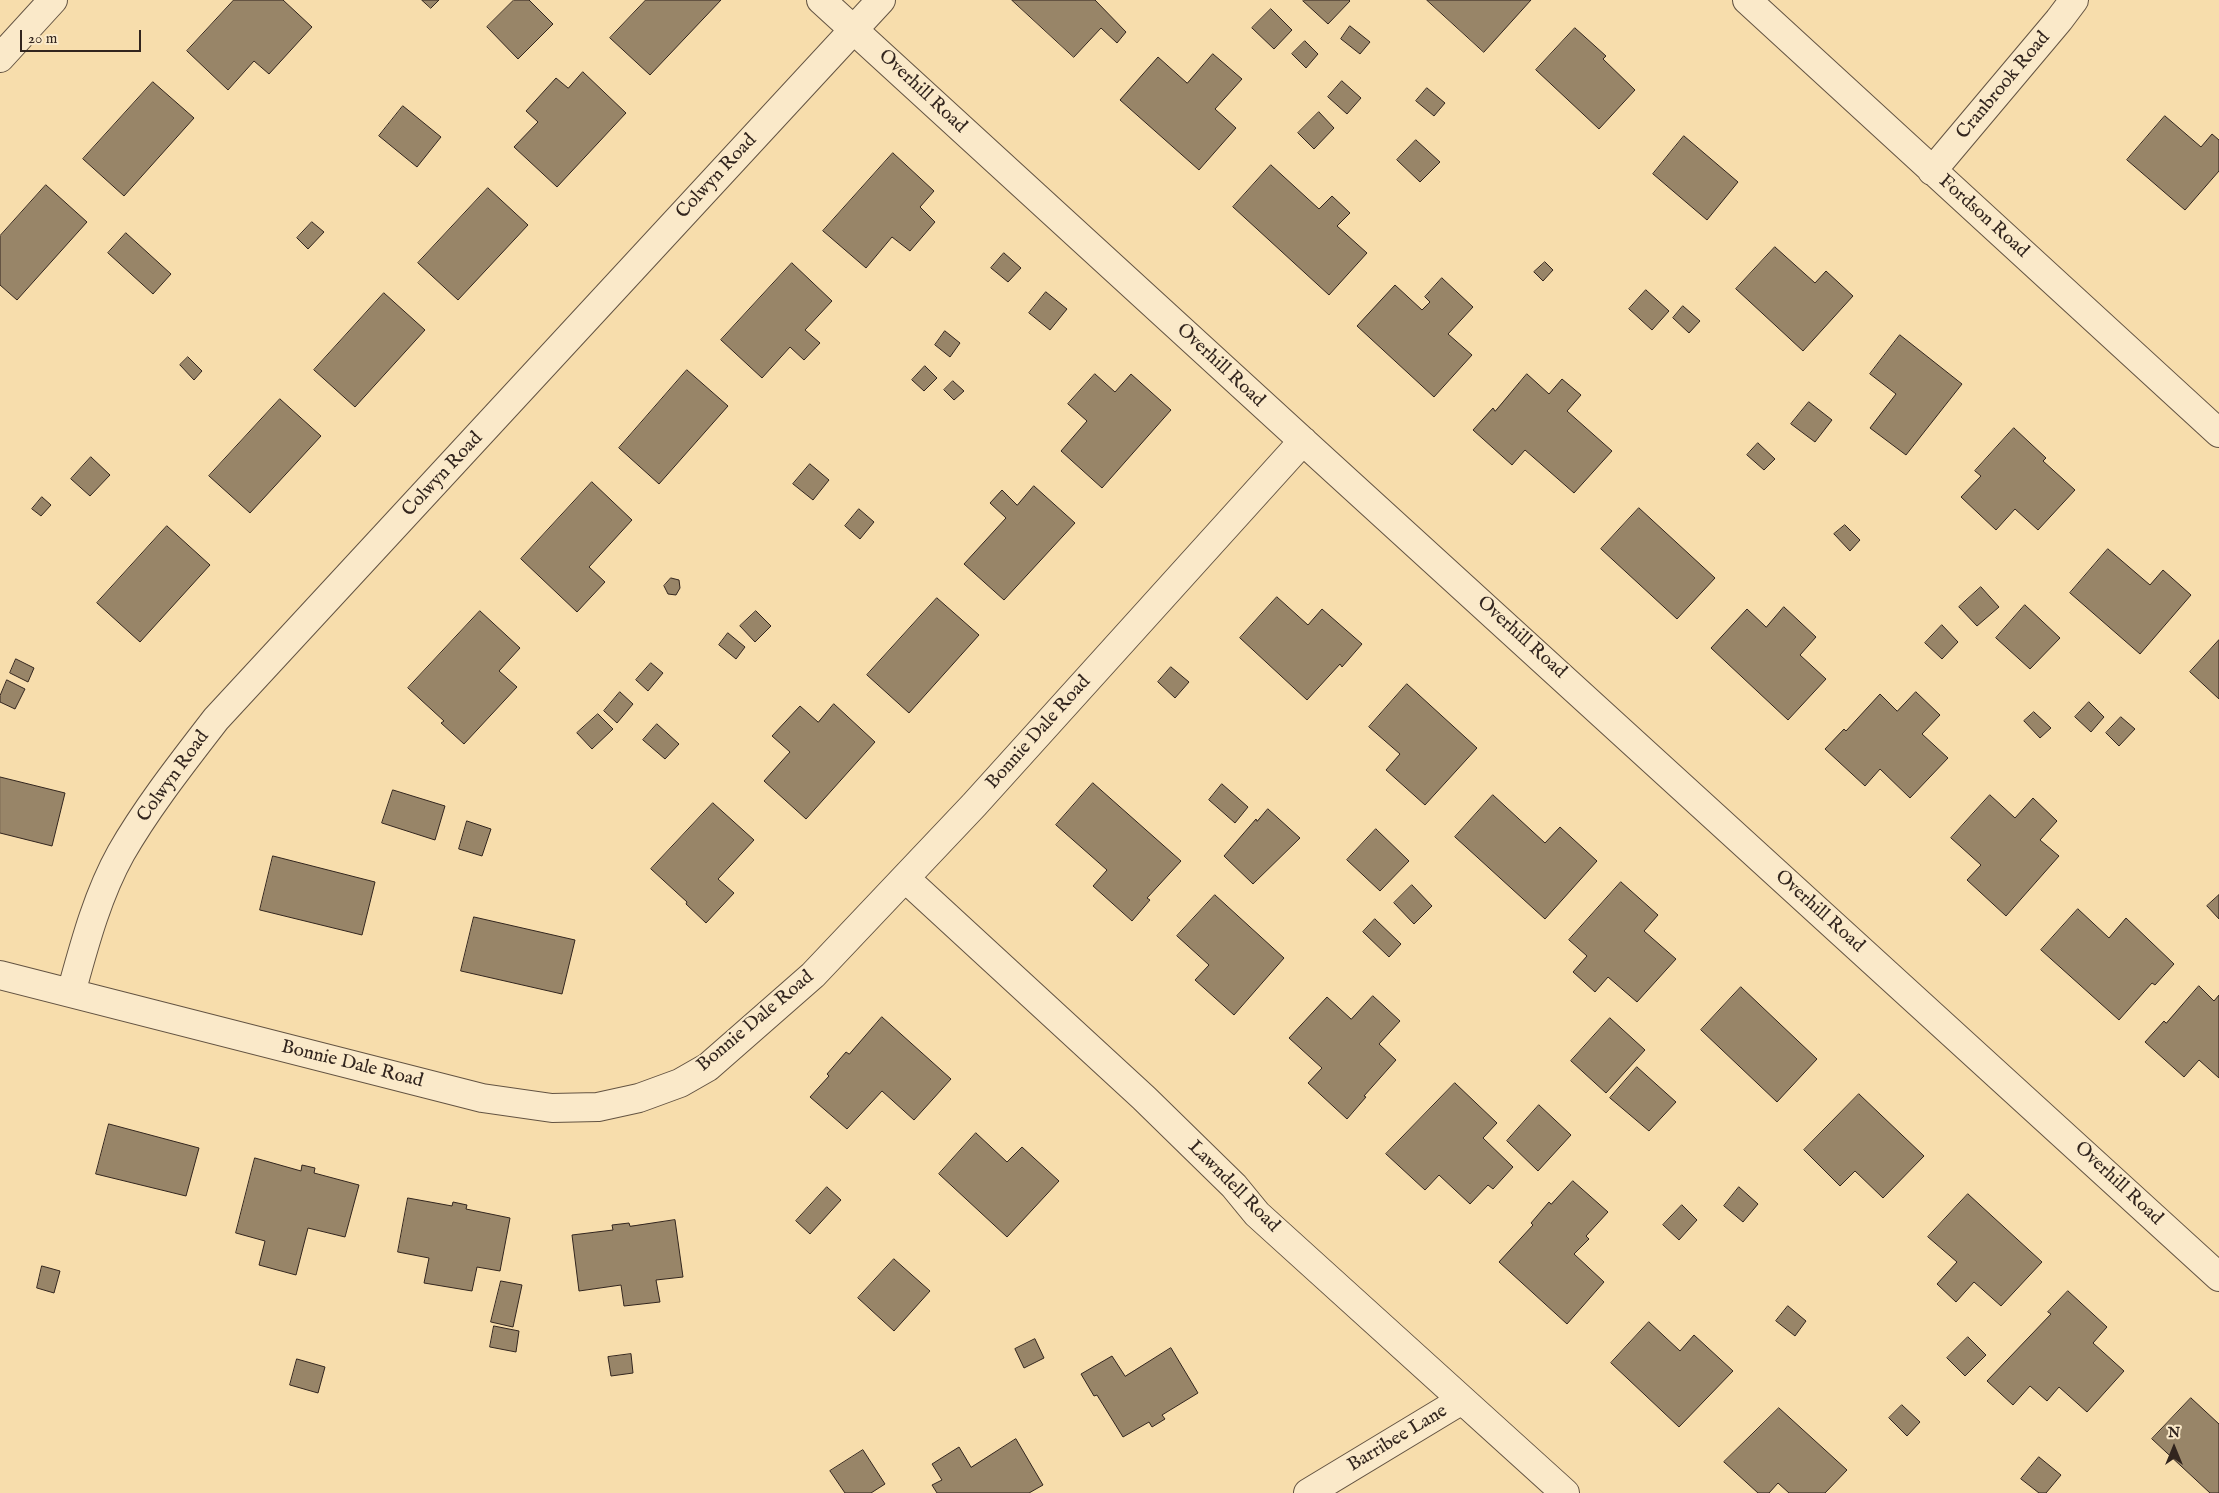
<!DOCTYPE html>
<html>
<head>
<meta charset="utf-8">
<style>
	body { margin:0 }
	#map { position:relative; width:2219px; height:1493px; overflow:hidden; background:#f7ddac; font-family:"IM FELL English",serif }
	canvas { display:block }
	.north { position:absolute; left:2149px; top:1423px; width:50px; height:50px; -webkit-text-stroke:4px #fae9c9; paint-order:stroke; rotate:0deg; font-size:14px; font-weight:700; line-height:20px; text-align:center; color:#32251e }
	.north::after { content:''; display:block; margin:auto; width:18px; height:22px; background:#32251e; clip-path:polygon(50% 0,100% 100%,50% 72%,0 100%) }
	.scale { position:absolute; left:20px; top:30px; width:121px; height:22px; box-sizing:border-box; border:2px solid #32251e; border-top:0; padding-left:6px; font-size:15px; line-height:18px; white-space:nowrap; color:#32251e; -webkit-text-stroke:4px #fae9c9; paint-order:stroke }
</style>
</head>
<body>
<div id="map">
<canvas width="2219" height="1493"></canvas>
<div class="north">N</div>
<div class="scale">20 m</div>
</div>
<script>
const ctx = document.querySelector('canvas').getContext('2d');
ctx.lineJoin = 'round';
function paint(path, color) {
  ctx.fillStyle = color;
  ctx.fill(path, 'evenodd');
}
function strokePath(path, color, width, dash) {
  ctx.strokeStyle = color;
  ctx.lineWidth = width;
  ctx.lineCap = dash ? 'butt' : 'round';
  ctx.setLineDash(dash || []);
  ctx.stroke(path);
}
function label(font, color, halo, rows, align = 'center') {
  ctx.font = font + ' "IM FELL English",serif';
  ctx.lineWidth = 4;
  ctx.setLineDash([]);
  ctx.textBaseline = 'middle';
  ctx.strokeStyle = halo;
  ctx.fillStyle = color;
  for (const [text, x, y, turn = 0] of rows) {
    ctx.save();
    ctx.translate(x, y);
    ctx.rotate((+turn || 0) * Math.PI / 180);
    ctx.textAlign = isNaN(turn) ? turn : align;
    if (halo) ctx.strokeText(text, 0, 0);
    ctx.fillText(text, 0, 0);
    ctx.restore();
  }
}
const building = new Path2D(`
	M234 0H283L312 27 269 74 254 61 228 90 187 51Z
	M422 0H439L431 8Z
	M514 0H529L553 24 518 59 487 27Z
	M646 0H721L650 75 610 38Z
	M1012 0H1095L1126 32 1117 43 1101 28 1074 57Z
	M1304 0H1349L1350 1 1328 24 1303 1Z
	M1427 0H1531L1484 52Z
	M1271 9 1292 30 1274 49 1252 28Z
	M1350 26 1370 42 1360 54 1341 39Z
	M1575 28 1606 56 1603 59 1635 90 1599 129 1536 70Z
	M1305 41 1318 54 1306 68 1292 54Z
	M1213 54 1242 79 1215 109 1236 128 1199 170 1120 100 1158 57 1187 83Z
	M583 72 626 113 557 187 514 147 538 122 526 111 556 78 568 88Z
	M1342 81 1361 98 1347 114 1328 97Z
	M153 82 194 118 124 196 83 159Z
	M1427 88 1445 103 1434 116 1416 101Z
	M403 106 441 137 417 167 379 136Z
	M1319 112 1334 128 1314 149 1298 133Z
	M2165 116 2201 147 2212 134 2219 140V171L2185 210 2127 160Z
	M1684 136 1738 182 1707 220 1653 174Z
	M1416 140 1440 162 1420 182 1397 160Z
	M893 153 934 191 920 207 935 222 910 251 892 237 866 268 823 231Z
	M1271 165 1319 209 1332 196 1350 213 1337 226 1367 253 1329 295 1233 207Z
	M46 185 87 222 17 300 0 285V236Z
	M488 188 528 225 458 300 418 263Z
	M312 222 324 232 308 249 297 238Z
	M126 233 171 274 153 294 108 253Z
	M1775 247 1815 283 1826 271 1853 296 1803 351 1736 289Z
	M1004 253 1021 268 1008 282 991 268Z
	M1545 262 1553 270 1543 281 1534 272Z
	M792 263 832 301 805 330 820 343 804 360 790 347 762 378 721 340Z
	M1442 278 1473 307 1448 334 1472 355 1434 397 1357 326 1395 285 1422 310 1430 302 1425 297Z
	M1646 290 1669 311 1652 330 1629 309Z
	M1046 292 1067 309 1050 330 1029 313Z
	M384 293 425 330 355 407 314 370Z
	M1683 306 1700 321 1689 333 1673 318Z
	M945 331 960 343 950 357 935 345Z
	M1900 335 1962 384 1906 455 1870 428 1896 394 1870 374Z
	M188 357 202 371 194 380 180 365Z
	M925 366 937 378 924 391 912 380Z
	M687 370 728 406 659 484 619 448Z
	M1095 374 1115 392 1131 374 1171 410 1102 488 1061 451 1087 421 1068 404Z
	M1527 374 1549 394 1562 379 1581 395 1567 411 1612 451 1574 493 1525 450 1512 465 1473 430 1493 408 1495 411Z
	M953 381 964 391 954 400 944 390Z
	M280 399 321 436 250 513 209 476Z
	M1809 402 1832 420 1815 442 1791 424Z
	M2014 428 2046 458 2043 461 2075 490 2038 530 2015 509 1996 530 1961 497 1981 476 1975 471Z
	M1758 443 1775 459 1764 470 1747 455Z
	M91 457 110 475 90 496 71 479Z
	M810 464 829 480 813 500 793 484Z
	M592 482 632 520 589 567 605 582 577 612 521 559Z
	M1034 486 1075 523 1004 600 964 564 1006 518 990 503 1002 490 1017 505Z
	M42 497 51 505 41 516 32 509Z
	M1639 508 1715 578 1677 619 1601 549Z
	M859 509 874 522 860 539 845 526Z
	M1845 525 1860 540 1850 551 1834 534Z
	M167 526 210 565 140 642 97 603Z
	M2108 549 2150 585 2163 570 2191 595 2140 654 2070 593Z
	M671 578 679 580 680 588 676 595 668 594 664 586Z
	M1981 587 1999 607 1977 626 1959 607Z
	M1277 597 1308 625 1322 609 1362 644 1342 667 1340 664 1307 700 1240 638Z
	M937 598 979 635 909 713 867 675Z
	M2025 605 2060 638 2030 669 1996 638Z
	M1784 607 1816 637 1800 655 1826 679 1788 720 1711 648 1747 609 1766 627Z
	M480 611 520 648 499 671 517 687 464 744 441 723 444 721 408 688Z
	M756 611 771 626 755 642 740 626Z
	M1942 625 1958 642 1942 659 1925 643Z
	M728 633 745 647 736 659 719 645Z
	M2219 640V699L2190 672Z
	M16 659 34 668 28 682 10 673Z
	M651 663 663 673 648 691 636 680Z
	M1171 667 1189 682 1175 698 1158 682Z
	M7 680 25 689 15 709 0 702V696Z
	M1407 684 1477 748 1425 805 1386 770 1400 754 1369 727Z
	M620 692 633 704 617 723 604 711Z
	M1916 692 1940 715 1922 734 1948 758 1910 798 1880 769 1865 786 1825 749 1844 729 1846 731 1880 694 1897 711Z
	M2089 702 2104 717 2091 732 2075 717Z
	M834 704 875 742 806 819 764 781 790 752 772 736 800 706 818 722Z
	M2034 712 2051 728 2040 738 2024 721Z
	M598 714 613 729 592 749 577 733Z
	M2121 717 2135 729 2119 746 2106 733Z
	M657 724 679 744 665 759 643 740Z
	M0 777 65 793 52 846 0 833Z
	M1093 783 1181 861 1147 898 1150 900 1132 921 1093 886 1107 870 1056 825Z
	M1222 784 1248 807 1235 823 1209 800Z
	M393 790 445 806 435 840 382 823Z
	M1493 795 1545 843 1560 827 1597 861 1545 919 1455 837Z
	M1990 795 2015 818 2033 798 2057 821 2040 840 2059 856 2006 916 1967 880 1981 865 1951 838Z
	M713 803 754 840 718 879 734 893 706 923 686 904 687 902 651 869Z
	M1268 809 1300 838 1253 884 1224 856 1256 819 1257 821Z
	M467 821 491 829 482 856 459 849Z
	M1376 829 1409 861 1380 891 1347 860Z
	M273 856 375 882 362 935 260 910Z
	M1621 882 1658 915 1644 931 1676 959 1637 1002 1608 977 1595 992 1573 972 1587 956 1569 940Z
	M1412 885 1432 906 1414 924 1394 903Z
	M1215 895 1284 958 1234 1015 1195 980 1209 965 1177 936Z
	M2219 895V919L2207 906Z
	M2078 909 2109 938 2126 918 2174 964 2155 985 2152 983 2119 1020 2041 950Z
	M474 917 575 940 562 994 461 971Z
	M1375 919 1401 944 1389 957 1363 932Z
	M2199 986 2214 1001 2219 995V1078L2199 1060 2184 1077 2145 1042 2164 1021 2166 1023Z
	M1741 987 1817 1059 1777 1102 1701 1030Z
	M1373 996 1400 1021 1379 1044 1396 1060 1364 1096 1366 1097 1347 1119 1308 1083 1322 1068 1289 1038 1327 997 1351 1019Z
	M882 1017 951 1079 914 1120 882 1091 847 1129 810 1097 829 1076 827 1074 846 1052 849 1054Z
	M1610 1018 1645 1050 1606 1093 1571 1061Z
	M1637 1067 1676 1102 1649 1131 1610 1098Z
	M1455 1083 1497 1123 1483 1138 1513 1167 1493 1189 1488 1185 1470 1204 1439 1175 1425 1190 1386 1154Z
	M1859 1094 1924 1156 1883 1198 1855 1171 1840 1186 1804 1150Z
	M1539 1105 1571 1135 1538 1171 1507 1141Z
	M109 1124 199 1148 186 1196 96 1174Z
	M976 1133 1007 1162 1022 1147 1059 1181 1007 1237 939 1174Z
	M255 1158 301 1171 302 1165 315 1168 314 1173 359 1185 345 1237 308 1228 296 1275 259 1265 265 1241 236 1233Z
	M1573 1181 1608 1212 1586 1236 1589 1239 1574 1254 1604 1282 1567 1324 1499 1262 1533 1225 1531 1223 1549 1202 1551 1204Z
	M827 1187 841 1200 810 1234 796 1221Z
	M1739 1187 1758 1204 1743 1222 1724 1206Z
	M1968 1194 2042 1262 2001 1306 1974 1282 1956 1302 1937 1284 1957 1262 1928 1237Z
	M408 1198 452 1206 453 1202 467 1205 466 1209 510 1218 500 1271 477 1267 472 1291 424 1283 429 1258 398 1252Z
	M1682 1205 1697 1220 1679 1240 1663 1225Z
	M675 1220 683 1277 656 1280 660 1302 624 1306 621 1285 579 1291 572 1235 613 1230 612 1225 629 1223 630 1226Z
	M894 1259 930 1291 894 1331 858 1298Z
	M42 1266 60 1271 54 1293 37 1288Z
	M501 1281 522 1285 513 1327 491 1322Z
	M2068 1291 2107 1327 2093 1343 2124 1371 2087 1412 2059 1387 2047 1401 2030 1386 2013 1405 1987 1381 2051 1314 2048 1312Z
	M1788 1306 1806 1321 1795 1336 1776 1321Z
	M1649 1322 1680 1351 1694 1335 1733 1371 1679 1427 1611 1363Z
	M494 1326 519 1331 516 1352 490 1347Z
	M1968 1337 1986 1355 1965 1376 1947 1358Z
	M1035 1339 1044 1358 1024 1368 1015 1349Z
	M1171 1348 1198 1393 1162 1415 1165 1419 1152 1427 1149 1422 1123 1437 1097 1395 1094 1396 1081 1374 1112 1356 1125 1376Z
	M631 1354 633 1373 611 1376 608 1357Z
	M297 1359 325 1367 318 1393 290 1385Z
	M2191 1398 2219 1424V1493H2210L2152 1439Z
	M1902 1405 1920 1422 1907 1436 1889 1418Z
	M1779 1408 1847 1470 1825 1493H1789L1778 1483 1769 1493H1758L1724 1462Z
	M1016 1439 1043 1485 1029 1493H937L932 1485 942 1480 932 1464 959 1447 971 1467Z
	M863 1450 885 1484 871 1493H845L830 1471Z
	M2039 1457 2061 1475 2046 1493H2039L2021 1479Z`);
const street = new Path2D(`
	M821 0C983 147 1143 296 1305 443 1611 720 1916 998 2219 1277
	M1747 0 2219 433
	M0 58 53 0
	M1932 171 2059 20 2074 0
	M905 878 1144 1098 1234 1186 1257 1214 1565 1493
	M0 975 482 1098 552 1108 598 1107 639 1098 680 1083 708 1067 813 975 974 805 1303 441
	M71 993C84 946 97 896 121 853 148 806 183 762 216 719L881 0
	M1308 1493 1462 1400`);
const streetNames = [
	["Cranbrook Road",2004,86,-50],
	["Overhill Road",922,92,43],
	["Colwyn Road",717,177,-47],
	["Fordson Road",1983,217,42],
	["Overhill Road",1220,366,43],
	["Colwyn Road",443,475,-47],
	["Overhill Road",1521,638,42],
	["Bonnie Dale Road",1039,733,-48],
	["Colwyn Road",174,777,-54],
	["Overhill Road",1819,912,42],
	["Bonnie Dale Road",756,1022,-40],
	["Bonnie Dale Road",352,1065,14],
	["Overhill Road",2118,1184,43],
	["Lawndell Road",1233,1187,45],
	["Barribee Lane",1398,1439,-31]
];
paint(building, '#988568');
strokePath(building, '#32251e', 1);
strokePath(street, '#635342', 30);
strokePath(street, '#fae9c9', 28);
label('19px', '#32251e', '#fae9c9', streetNames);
</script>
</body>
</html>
